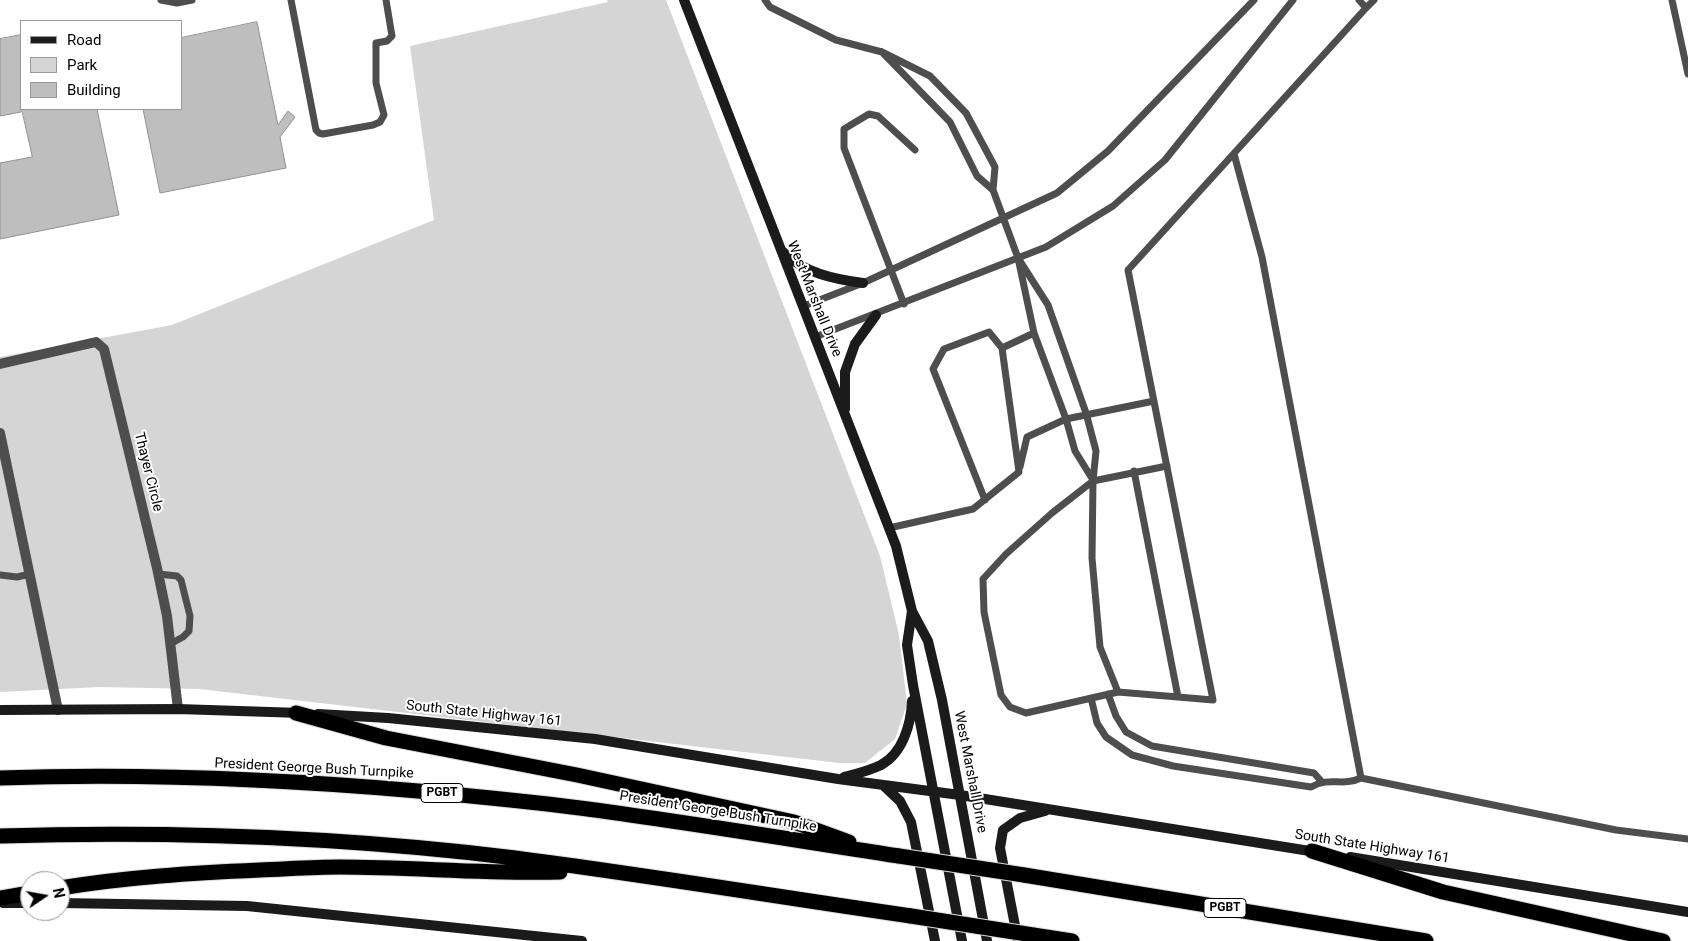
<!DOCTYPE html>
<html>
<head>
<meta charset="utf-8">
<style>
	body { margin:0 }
	#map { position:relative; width:1688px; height:941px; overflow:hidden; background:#fff; font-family:Roboto,sans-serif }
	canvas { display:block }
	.legend { position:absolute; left:20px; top:20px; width:162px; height:90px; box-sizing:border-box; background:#fff; border:1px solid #999; margin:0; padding:6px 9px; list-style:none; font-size:15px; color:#000 }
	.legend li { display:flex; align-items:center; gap:10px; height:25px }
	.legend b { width:25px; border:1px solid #999 }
	.north { position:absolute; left:20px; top:871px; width:50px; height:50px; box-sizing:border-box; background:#fff; border:1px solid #999; border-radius:50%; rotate:78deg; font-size:14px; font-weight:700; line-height:20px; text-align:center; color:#000 }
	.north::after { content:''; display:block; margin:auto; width:18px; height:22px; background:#000; clip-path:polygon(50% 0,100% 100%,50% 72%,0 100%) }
</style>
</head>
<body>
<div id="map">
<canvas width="1688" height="941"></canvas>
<ul class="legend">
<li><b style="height:6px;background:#1b1b1b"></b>Road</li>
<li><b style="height:14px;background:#d5d5d5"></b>Park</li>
<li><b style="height:14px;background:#bebebe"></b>Building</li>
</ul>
<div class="north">N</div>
</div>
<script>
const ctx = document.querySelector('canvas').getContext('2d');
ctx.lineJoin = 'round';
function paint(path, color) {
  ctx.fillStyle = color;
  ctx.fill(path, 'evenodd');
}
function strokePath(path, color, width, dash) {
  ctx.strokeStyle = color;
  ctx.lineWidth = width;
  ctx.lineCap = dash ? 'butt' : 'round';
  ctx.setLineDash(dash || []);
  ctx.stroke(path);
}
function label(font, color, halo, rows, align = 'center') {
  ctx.font = font + ' Roboto,sans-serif';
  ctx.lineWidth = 4;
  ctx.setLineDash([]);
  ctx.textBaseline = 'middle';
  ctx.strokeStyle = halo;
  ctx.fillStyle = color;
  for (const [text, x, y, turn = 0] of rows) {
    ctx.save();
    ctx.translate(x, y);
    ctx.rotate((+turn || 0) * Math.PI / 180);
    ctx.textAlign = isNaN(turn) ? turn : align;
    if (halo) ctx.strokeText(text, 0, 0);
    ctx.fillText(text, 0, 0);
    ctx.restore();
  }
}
const green = new Path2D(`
	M607 0H666L880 556 899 635 907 704 895 739 865 763H839L199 689 100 687 0 692V357L172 325 434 220 410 46 608 2Z`);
const building = new Path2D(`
	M257 22 278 125 288 111 295 117 280 137 286 168 160 193 143 109H181V38Z
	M21 35V112L0 116V39Z
	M22 109H97L119 215 0 239V163L32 157Z`);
const lane = new Path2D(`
	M161 0 177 3 192 0
	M291 0 316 130 319 133 323 134 373 125 380 122 384 115 376 83V43L387 41 392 36 386 0
	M765 0 770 7 836 40 882 52 930 76 966 113 995 167 993 190
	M1672 0 1688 74
	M1366 8 1374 0
	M882 52 950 122 977 176 993 190 1018 258 1034 333 1066 419 1075 451 1093 480
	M1234 154 1262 257 1361 778 1616 830 1688 839
	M1018 258 1048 305 1086 413 1096 451 1093 481 1092 558 1100 647 1118 692 1178 697 1134 471
	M904 304 844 148V129L869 114 878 116 915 150
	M804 306 863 283 1057 193 1108 151 1254 0
	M815 337 1046 247 1113 206 1165 160 1293 0
	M1002 348 1034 333
	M1020 467 1027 437 1066 419 1154 401
	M889 528 973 509 1019 472 1002 348 989 332 944 349 933 369 985 500
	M158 574 177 576 181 580 190 616 189 631 183 637 170 644
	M0 575 17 577 30 574
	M1118 692 1026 713 1010 707 1001 695 984 612 983 579 1006 554 1052 513 1093 481 1167 466
	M1108 694 1116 716 1126 732 1152 746 1314 773 1321 781
	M1178 697 1213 700 1128 270 1366 8 1359 0
	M1091 698 1097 723 1106 737 1132 755 1173 766 1311 787C1330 776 1342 787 1361 778`);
const street = new Path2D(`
	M0 364 96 342 104 349 157 568 167 616 178 709
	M0 433 58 710`);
const secondary = new Path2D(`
	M684 0 896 546 912 611 928 641 942 700 987 941
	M782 251C804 273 833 279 863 283
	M845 409V372L855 344 876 315
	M912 611 907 645 913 685 962 941
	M0 710 178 709 301 713
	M318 714 388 718 595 739 838 779 960 795 1316 852
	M844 777C856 774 869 771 881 765 903 753 911 724 912 701
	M883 785 900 801 911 822 935 941
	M1350 857 1688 912
	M3 903H30
	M60 903 247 906 582 941
	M1018 941 1000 848 1003 830 1020 818 1045 811`);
const highway = new Path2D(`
	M296 713 386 738 577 775 794 822 849 842
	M0 778C139 773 279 779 418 791 472 796 526 801 580 808 687 822 793 840 899 856
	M0 836C171 831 345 837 515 858 647 875 779 897 911 916
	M1312 851 1443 892 1663 941
	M1024 875 1426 941
	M60 888C128 877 192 873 260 870 287 869 313 867 340 867 413 867 486 874 560 872
	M0 898 30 893
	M1033 935 1072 941`);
const highwayBridge = new Path2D(`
	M899 856 1024 875
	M911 916 1033 935`);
const shields = [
	[442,793,42],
	[1225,908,42]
];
const shieldNames = [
	["PGBT",442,793],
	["PGBT",1225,908]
];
const streetNames = [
	["West Marshall Drive",814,299,68],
	["Thayer Circle",148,472,76],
	["South State Highway 161",484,714,6],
	["President George Bush Turnpike",314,769,3],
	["West Marshall Drive",970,772,79],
	["President George Bush Turnpike",718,812,9],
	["South State Highway 161",1372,847,9]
];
paint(green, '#d5d5d5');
paint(building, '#bebebe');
strokePath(building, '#929292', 1);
strokePath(highway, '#dbdbdb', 17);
strokePath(lane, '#4e4e4e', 7);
strokePath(street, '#4e4e4e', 10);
strokePath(secondary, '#1b1b1b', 10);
strokePath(highway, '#000', 15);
strokePath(highwayBridge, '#dbdbdb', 17, []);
strokePath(highwayBridge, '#000', 15);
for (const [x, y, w] of shields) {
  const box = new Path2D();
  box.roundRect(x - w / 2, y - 9.5, w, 19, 4);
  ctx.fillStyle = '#fff';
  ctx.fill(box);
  strokePath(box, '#000', 1);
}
label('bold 12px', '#000', null, shieldNames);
label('14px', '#000', '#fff', streetNames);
</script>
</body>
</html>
